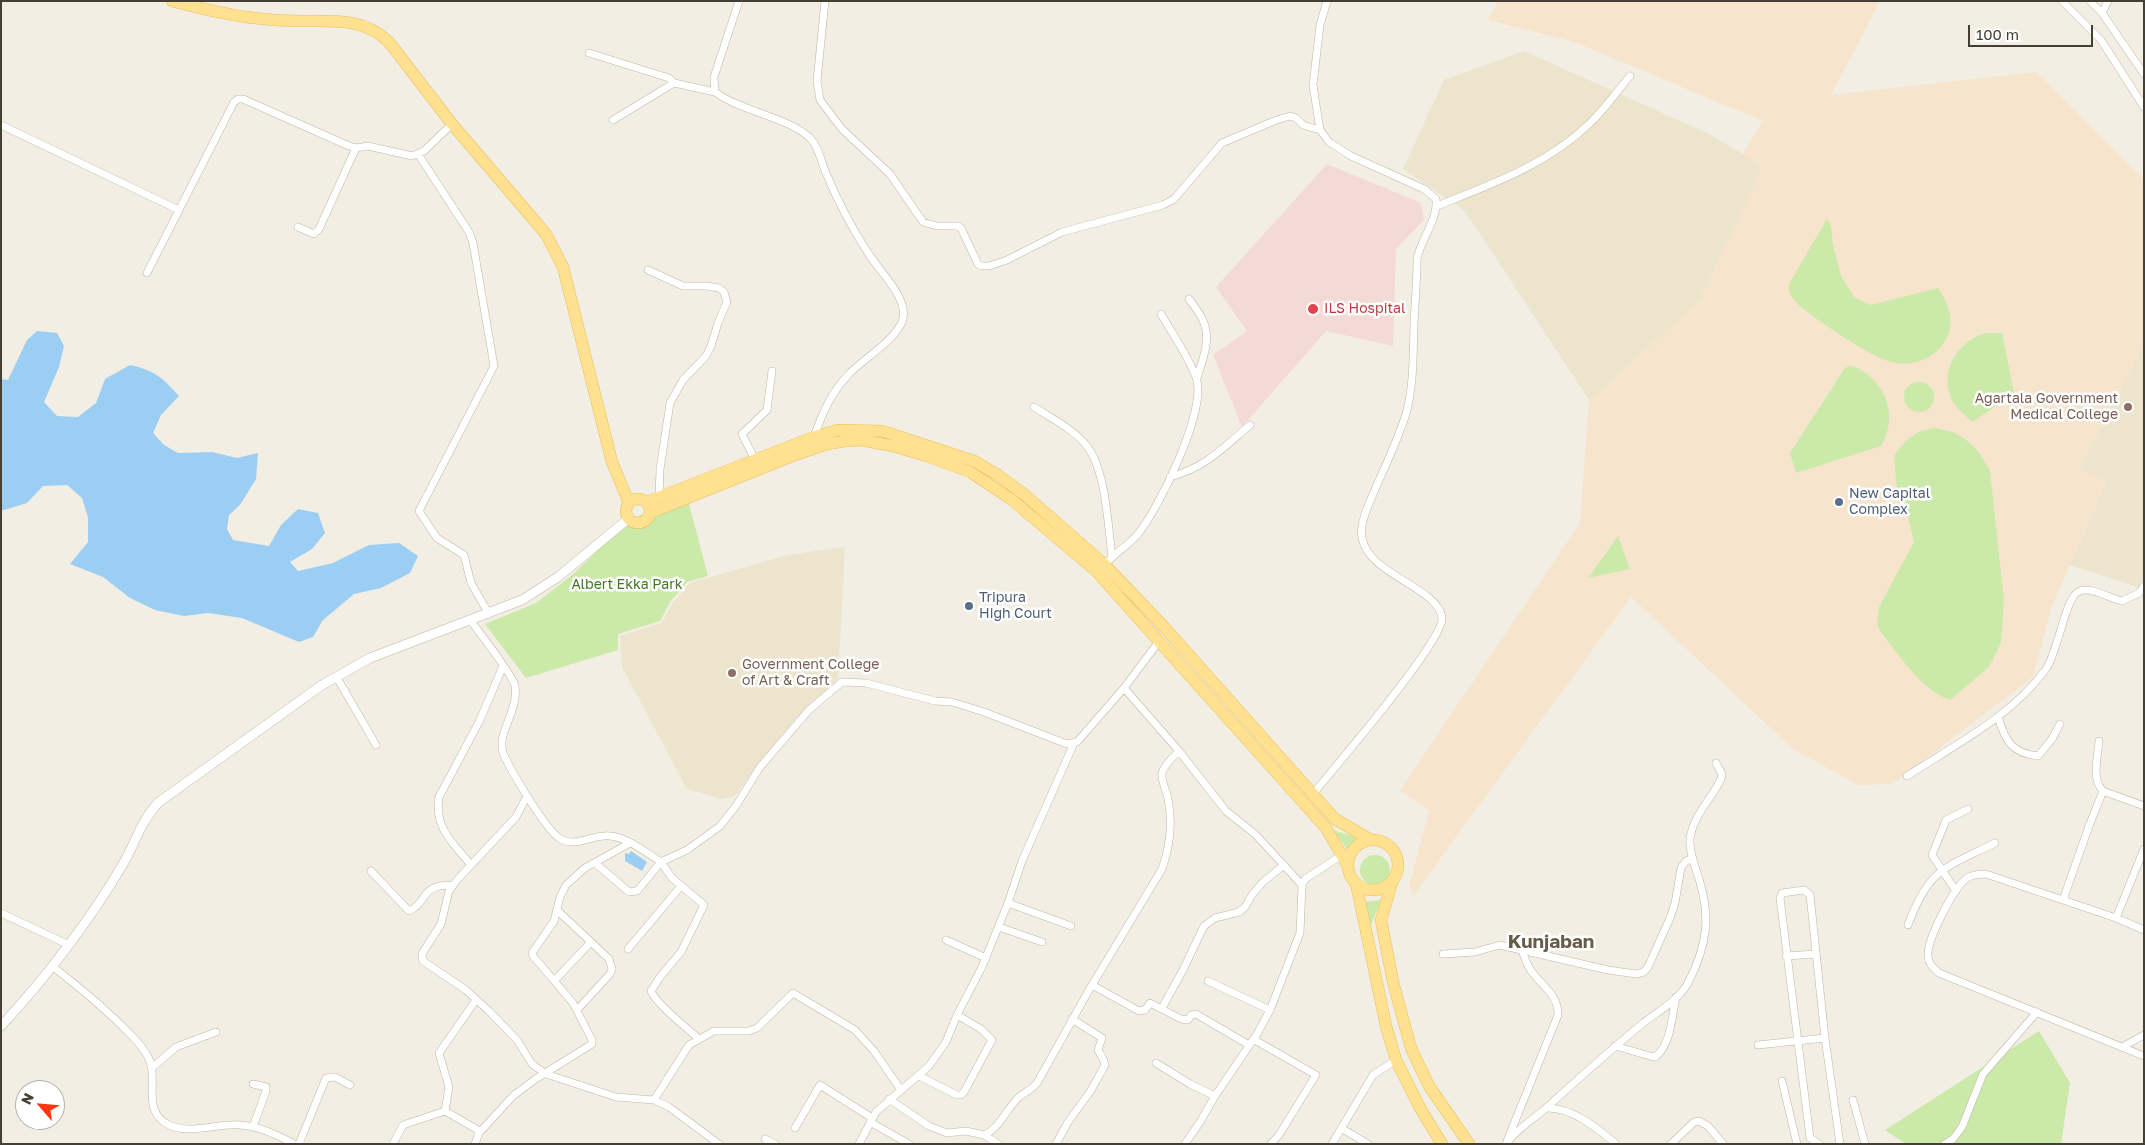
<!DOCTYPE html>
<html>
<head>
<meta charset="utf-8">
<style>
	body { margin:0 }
	#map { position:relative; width:2145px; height:1145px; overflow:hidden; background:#f2eee3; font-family:"Golos Text",sans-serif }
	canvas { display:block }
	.frame { position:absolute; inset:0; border:2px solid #443e33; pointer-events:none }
	.north { position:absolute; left:15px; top:1080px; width:50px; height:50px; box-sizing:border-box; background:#fff; border:1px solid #b4b2ad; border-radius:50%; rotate:297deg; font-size:14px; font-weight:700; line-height:20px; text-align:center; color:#443e33 }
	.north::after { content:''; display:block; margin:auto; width:18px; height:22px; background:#ff350d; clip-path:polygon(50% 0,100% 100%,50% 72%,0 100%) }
	.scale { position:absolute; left:1968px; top:25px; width:125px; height:22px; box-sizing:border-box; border:2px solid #443e33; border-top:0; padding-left:6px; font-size:15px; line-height:18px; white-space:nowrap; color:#443e33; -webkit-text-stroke:4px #fff; paint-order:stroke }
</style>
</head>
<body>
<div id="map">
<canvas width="2145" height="1145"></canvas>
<div class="frame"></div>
<div class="north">N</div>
<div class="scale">100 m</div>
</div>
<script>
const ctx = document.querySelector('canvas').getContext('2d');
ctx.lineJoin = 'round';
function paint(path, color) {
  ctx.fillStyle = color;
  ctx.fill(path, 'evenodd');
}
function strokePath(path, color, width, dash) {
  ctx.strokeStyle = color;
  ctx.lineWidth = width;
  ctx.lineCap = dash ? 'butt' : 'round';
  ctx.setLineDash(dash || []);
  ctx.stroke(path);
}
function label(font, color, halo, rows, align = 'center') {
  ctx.font = font + ' "Golos Text",sans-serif';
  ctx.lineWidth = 5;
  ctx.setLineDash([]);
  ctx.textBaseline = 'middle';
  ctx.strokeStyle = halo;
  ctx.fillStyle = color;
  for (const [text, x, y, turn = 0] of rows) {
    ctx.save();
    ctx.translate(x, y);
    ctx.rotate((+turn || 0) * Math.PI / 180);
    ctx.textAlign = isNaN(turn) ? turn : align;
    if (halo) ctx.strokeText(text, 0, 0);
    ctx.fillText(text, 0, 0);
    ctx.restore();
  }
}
const commercial = new Path2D(`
	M1498 1H1880L1831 95 2037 72 2144 180V345L2080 468 2106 481 2052 606 2033 677 1892 784 1859 785 1794 750 1631 597 1413 896 1409 886 1429 811 1400 790 1580 523 1589 400 1699 301 1762 169 1743 154 1763 121 1574 42 1488 20Z`);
const education = new Path2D(`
	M1524 51 1707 133 1743 154 1762 169 1699 301 1589 400 1471 220 1462 209 1403 169 1444 80Z
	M2144 345V589L2070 565 2106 482 2080 468Z
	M845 547 838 679 795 719 755 768 736 795 722 799 687 789 622 667 620 636 662 623 672 604 690 583 787 555Z`);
const medical = new Path2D(`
	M1327 164 1421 203 1424 220 1396 249 1393 346 1326 331 1242 427 1213 355 1247 331 1216 287Z`);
const green = new Path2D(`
	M1827 219 1831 226 1833 245 1841 276 1855 298 1871 305 1938 288C1949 304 1956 323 1945 341 1933 362 1907 368 1885 360 1869 355 1810 316 1798 304 1792 298 1788 293 1789 284Z
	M1986 333H2002L2014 393 1973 422C1964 415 1952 405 1949 392 1942 365 1961 340 1986 333Z
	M1849 366C1857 366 1861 370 1867 374 1890 392 1896 421 1881 446L1796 473 1790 453 1845 368Z
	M1904 397a15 15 0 1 1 30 0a15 15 0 1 1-30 0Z
	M1936 428C1941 430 1947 430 1952 432 1970 439 1982 454 1990 471L2004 601 2001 643 1989 667 1950 700C1923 691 1900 656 1882 634L1877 624 1879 607 1914 542 1905 503H1898L1894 456C1904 441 1916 429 1936 428Z
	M688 500 708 576 687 582 670 602 660 621 618 634V650L526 678 485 624 536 603 571 576 620 529 641 515 664 505Z
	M1618 536 1630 569 1588 578Z
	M1333 830 1359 838 1347 849Z
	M1360 870a15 15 0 1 1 30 0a15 15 0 1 1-30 0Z
	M1381 900 1371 925 1365 902Z
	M2039 1031 2070 1083 2061 1144H1906L1885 1130Z`);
const water = new Path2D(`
	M37 331 57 333 64 346 59 367 44 402 57 416 78 417 96 403 105 379 130 365C154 370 163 378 179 396L161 415 153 433 164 445 178 453 212 452 237 458 258 453 256 479 240 505 229 515 227 529 233 540 269 546 281 525 298 509 318 513 325 533 312 549 290 562 298 571 333 563 369 545 399 543 418 556 410 573 381 588 354 594 323 620 313 637 299 642 242 618 208 613 184 616 155 610 130 598 103 577 70 564 88 542V517L82 498 67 485 43 486 27 503 1 511V379L8 380 27 340Z
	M631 851 647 862 642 871 625 861V853L629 854Z`);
const minor = new Path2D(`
	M739 1 714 77 715 92C740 111 788 117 810 138 819 147 821 162 826 173 837 200 852 228 868 253 879 271 911 300 902 322 893 342 863 359 848 375 831 393 822 414 814 437
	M825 1 817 81 820 100 842 129 890 174 923 222 937 226H957L961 228 978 264 981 266H989L1007 260 1062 232 1163 205 1174 199 1222 143 1274 121 1290 116 1296 118 1303 125 1320 130
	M2062 1 2101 40 2144 107
	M2090 1 2102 13 2144 74
	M2102 13 2108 1
	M589 53 669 78 674 83
	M613 120 674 83 715 92
	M1 125 179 210
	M418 154 469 232 473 243 494 366 419 511 437 538 464 555 471 583 489 614
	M1437 206C1492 184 1547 165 1590 123 1605 109 1617 91 1630 76
	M298 227 314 234 319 229 356 148
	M648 270 683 286H706L719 288 724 292 727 302 718 323 711 346 706 356 683 380 670 403 660 469 659 498
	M147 273 234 102 238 99H243L349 146 356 148 368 146 412 156 424 151 452 124
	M1189 299C1194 306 1201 314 1204 323 1211 340 1202 362 1197 378
	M1034 407C1051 418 1073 429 1086 445 1106 469 1108 526 1112 557
	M755 460 742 434 767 410 772 371
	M1170 477C1205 468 1223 448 1250 425
	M1105 565C1114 553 1128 546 1138 534 1159 508 1208 409 1196 377 1188 356 1172 333 1161 314
	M471 621C479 632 513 675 515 686 518 706 505 723 502 741 502 745 502 749 503 753 511 771 544 827 559 838 575 849 593 834 610 836 629 838 645 852 661 862L687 850 720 826 736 806 760 767 809 710 842 682 866 683 935 701 952 702 984 712 1067 744 1077 742 1124 688 1160 640
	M336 676 376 745
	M1124 688 1179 751 1226 811 1255 834 1302 885
	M1998 717C2005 740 2011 753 2038 756L2052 739 2060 724
	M2099 741C2098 757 2091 779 2103 791L2144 806
	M1907 776C1955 745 2012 716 2046 669 2058 652 2065 599 2078 592 2090 585 2110 599 2122 601L2139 593 2144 586
	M1313 794C1334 768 1444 641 1442 618 1438 584 1354 573 1362 526 1364 512 1371 500 1376 487 1387 463 1398 439 1406 414 1414 385 1413 353 1414 324 1415 302 1417 281 1417 259 1421 238 1438 221 1436 199L1424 189 1351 156 1329 142 1320 130 1313 85 1320 25 1327 1
	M527 796 516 817 457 880 449 891 441 924 423 952 422 956 423 961 466 990 489 1011 517 1040 532 1064 546 1074 616 1097 654 1100 669 1107 719 1144
	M595 863 629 892 637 891 661 862 672 878 704 905 681 952 660 977 651 991C655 1003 688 1029 698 1038
	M471 865C453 843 434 828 439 797L479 722 503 666
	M371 871 409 911C430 901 418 885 453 885
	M1956 891 1932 855 1946 820 1968 809
	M2063 900 2089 826 2103 791
	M1008 903 1071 926
	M557 910 609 959 612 969 610 974 577 1010
	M1 913 67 944
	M2116 918 2144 849
	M1908 925C1929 868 1945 868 1995 843
	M999 927 1042 942
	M2144 930 2116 918 1986 874C1980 874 1973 874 1967 878 1954 887 1926 941 1928 957 1929 965 1934 968 1939 973L2144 1056
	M946 940 986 958
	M628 949 681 886
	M1443 954 1475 952 1500 945 1608 970 1636 974 1644 972 1648 967 1670 918 1675 903 1681 868 1686 861 1693 858
	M1786 956 1816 954
	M52 966C79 987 105 1008 129 1033 136 1040 144 1048 148 1057 160 1079 140 1111 169 1125 190 1135 217 1123 240 1125 259 1126 277 1135 294 1144
	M555 980 591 942
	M1208 981 1270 1010
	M1092 985 1139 1011 1145 1010 1150 1003 1181 1019 1188 1020 1191 1015 1196 1014 1249 1045
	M1162 1008 1183 970 1204 926 1215 918 1239 912 1245 907 1252 895 1263 882 1284 865
	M1253 1039 1316 1075 1279 1135 1271 1144
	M1758 1045 1825 1038
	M1615 1046 1650 1056 1655 1057C1671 1046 1672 1015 1676 997
	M2122 1047 2144 1035
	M1156 1063 1190 1084 1215 1096
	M152 1068 176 1047 216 1032
	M919 1076 957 1095H961L964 1092 992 1040 981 1029 957 1015
	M1782 1081 1797 1144
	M889 1099 929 1126 947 1133 966 1131 984 1135C999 1129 1007 1108 1019 1097 1025 1092 1031 1090 1037 1083L1089 990 1162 869C1170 846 1173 823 1168 799 1167 791 1161 782 1162 773 1164 765 1173 757 1179 751
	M654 1100 689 1045 714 1031H749L757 1028 793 993 855 1030 874 1051 901 1090
	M1853 1100 1865 1144
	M1546 1108C1572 1107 1597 1128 1616 1144
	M870 1122 909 1144
	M253 1127 266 1091V1087L253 1084
	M795 1128 820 1085 872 1118
	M1341 1128 1368 1144
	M479 1133 513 1096 534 1080 592 1044V1040L573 1003 533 956 532 953 554 921 560 897 566 885 585 868 630 843
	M984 1135 998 1144
	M765 1139 775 1144
	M1507 1141 1558 1015C1558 993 1541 986 1530 969 1526 963 1524 956 1522 950
	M299 1144 326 1078 335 1077 350 1085
	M393 1144 403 1125 445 1111
	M475 1144 478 1136V1130L445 1111 449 1087 439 1053 476 1000
	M859 1144 876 1112 929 1066 946 1042 957 1015 982 967 1008 903 1022 861 1074 743
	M1056 1144 1068 1122 1090 1092 1105 1065 1104 1061 1098 1050 1102 1038 1072 1019
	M1185 1144 1200 1122 1215 1096 1257 1034 1270 1010 1300 933 1302 885 1305 879 1342 855
	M1332 1144 1373 1075 1396 1060
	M1506 1144C1516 1130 1532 1120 1545 1109 1577 1080 1609 1051 1642 1024 1658 1011 1680 1000 1689 981 1707 945 1711 917 1699 879 1695 866 1689 852 1690 839 1693 815 1711 800 1721 779L1722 774 1716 763
	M1671 1144 1694 1122 1699 1121 1708 1126 1723 1144
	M1819 1144 1810 1138 1780 898 1782 893 1804 890 1810 895 1825 1038 1840 1144
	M1945 1144 1953 1139 1962 1127 1983 1074 2037 1012`);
const tertiary = new Path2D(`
	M1 1026C45 979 91 919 123 864 136 842 141 820 159 802L322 685 370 658 522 600 558 577 628 519`);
const primary = new Path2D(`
	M172 1C199 8 226 15 254 18 270 20 287 21 304 21 336 21 364 18 389 42L452 124 546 234 563 267 612 462 629 503
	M626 511a12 12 0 1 1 24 0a12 12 0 1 1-24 0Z
	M647 502 814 437 838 430 882 431 974 461 998 475 1025 495 1105 565 1165 628 1335 819 1371 840
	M650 513 795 455 827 444 845 441 861 440 893 446 930 457 970 472 1011 499 1096 571 1326 828 1348 866
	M1348 865a25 25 0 1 1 50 0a25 25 0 1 1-50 0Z
	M1393 879 1381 920 1393 982 1411 1048 1429 1086 1469 1144
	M1356 883 1386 1026 1396 1060 1420 1108 1442 1144`);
const markers = [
	[1313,309,6,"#e0444e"],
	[2128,407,5,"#8d6e63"],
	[1839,502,5,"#5c6f8a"],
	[969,606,5,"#5c6f8a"],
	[732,673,5,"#8d6e63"]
];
const healthNames = [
	["ILS Hospital",1324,309]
];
const educationNames = [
	["Agartala Government",2118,399],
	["Medical College",2118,415],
	["Government College",742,665,"left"],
	["of Art & Craft",742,681,"left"]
];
const serviceNames = [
	["New Capital",1849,494],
	["Complex",1849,510],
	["Tripura",979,598],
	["High Court",979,614]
];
const parkNames = [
	["Albert Ekka Park",627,585]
];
const districtNames = [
	["Kunjaban",1551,942]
];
paint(commercial, '#f6e5cc');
paint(education, '#ece4cc');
paint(medical, '#f4dad5');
paint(green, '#cbe9a9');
paint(water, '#9ccef3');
strokePath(minor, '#beb6a5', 8);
strokePath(tertiary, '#beb6a5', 10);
strokePath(primary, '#e8bf5c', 12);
strokePath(minor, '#fff', 7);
strokePath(tertiary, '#fff', 9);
strokePath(primary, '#ffe18f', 11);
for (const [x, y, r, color] of markers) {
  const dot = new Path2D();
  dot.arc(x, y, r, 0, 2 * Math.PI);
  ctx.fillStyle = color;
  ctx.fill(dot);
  strokePath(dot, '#fff', 2);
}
label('14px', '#be3a42', '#fff', healthNames, 'left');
label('14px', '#785e54', '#fff', educationNames, 'right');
label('14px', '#4e5e75', '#fff', serviceNames, 'left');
label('14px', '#437725', '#fff', parkNames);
label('bold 19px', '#675c4a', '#fff', districtNames);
</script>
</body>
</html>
